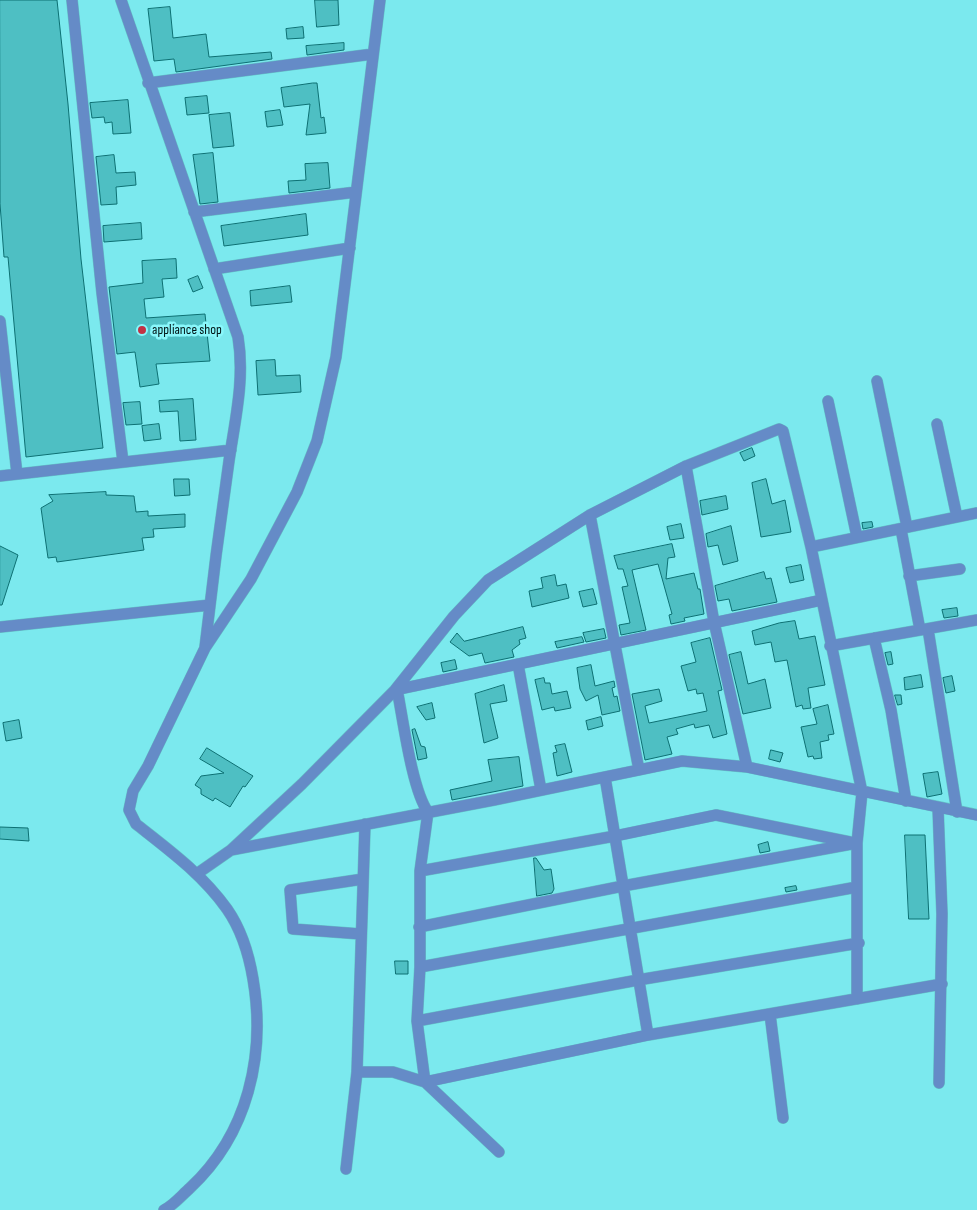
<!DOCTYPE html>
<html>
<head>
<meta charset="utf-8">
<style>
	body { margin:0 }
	canvas { display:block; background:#7be9ee }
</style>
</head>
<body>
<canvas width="977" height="1210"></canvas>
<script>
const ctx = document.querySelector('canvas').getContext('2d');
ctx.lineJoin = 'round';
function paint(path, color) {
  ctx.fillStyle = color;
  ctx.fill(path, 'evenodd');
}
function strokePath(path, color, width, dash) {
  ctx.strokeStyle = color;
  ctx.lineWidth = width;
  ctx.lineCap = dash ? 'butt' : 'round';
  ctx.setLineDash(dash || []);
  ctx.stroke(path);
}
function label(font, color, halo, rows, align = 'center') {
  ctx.font = font + ' "Sofia Sans Condensed",sans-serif';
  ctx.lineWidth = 5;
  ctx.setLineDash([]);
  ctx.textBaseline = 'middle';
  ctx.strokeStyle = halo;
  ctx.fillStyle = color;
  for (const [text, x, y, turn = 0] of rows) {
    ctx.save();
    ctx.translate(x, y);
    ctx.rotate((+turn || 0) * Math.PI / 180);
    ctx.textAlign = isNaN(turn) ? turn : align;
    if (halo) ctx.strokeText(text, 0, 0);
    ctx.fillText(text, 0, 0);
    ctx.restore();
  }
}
const building = new Path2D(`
	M0 0H57L68 104 81 259 103 448 26 457 8 257H4L0 204Z
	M315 0H338L339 25 317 27Z
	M170 7 173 38 206 34 209 57 271 52 272 59 176 72 174 59 154 61 148 9Z
	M303 27 304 38 287 39 286 29Z
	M344 43V50L307 55 306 46Z
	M313 83H317L321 118 324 117 326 133 306 135 310 104 284 107 281 88Z
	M207 96 209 113 187 115 185 98Z
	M128 100 131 133 113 134 112 122 105 123 104 117 92 118 90 103Z
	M280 110 283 125 267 127 265 112Z
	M230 113 234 146 213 148 209 115Z
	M213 153 218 202 200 204 193 155Z
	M114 155 116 173 135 172 136 185 116 187 117 204 101 205 96 157Z
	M328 163 330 188 289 193 288 181 306 180 305 164Z
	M306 214 308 235 224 246 221 226Z
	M141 223 142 239 104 242 103 226Z
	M176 259 177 278 162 279 164 297 144 299 146 318 205 314 210 361 156 364 159 384 140 387 135 352 117 354 109 287 143 283 142 261Z
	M198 276 203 288 193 292 188 280Z
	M290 286 292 302 251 306 250 291Z
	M275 360 276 376 300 375 301 392 258 395 256 361Z
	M193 399 196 440 180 441 178 411 160 412 159 401Z
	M140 402 142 424 126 425 123 403Z
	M159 424 161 439 144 441 142 426Z
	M752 448 755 456 744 461 740 453Z
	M174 479H189L190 495 175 496Z
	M766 479 772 504 785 500 791 532 761 537 752 483Z
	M106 492V495L134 496 136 512 148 511V516L185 514V527L153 529 154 537 142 538 144 550 57 562 56 557 48 558 41 508 53 501 49 495Z
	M726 496 728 509 702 515 700 501Z
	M872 522 873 527 863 529 862 523Z
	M681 524 684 538 670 540 667 527Z
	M731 526 738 561 723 565 718 545 708 547 706 534Z
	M672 544 675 557 668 558 666 579 694 573 698 589H700L704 614 684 618 685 621 671 624 669 615 672 614 658 564 632 570 646 630 621 635 619 625 630 623 622 587 628 586 623 569H618L614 556Z
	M0 546 18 555 2 605H0Z
	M801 565 804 580 790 583 786 568Z
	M764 572 766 579 771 578 777 602 732 611 729 599 718 601 715 586Z
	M555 575 557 586 566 584 569 598 532 607 529 591 543 588 541 578Z
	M593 589 597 604 583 607 579 592Z
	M957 608 958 616 944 618 942 610Z
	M795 621 799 639 815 636 825 685 808 688 811 708 803 709 802 705 796 707 787 660 775 662 771 642 755 645 752 631 779 623Z
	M523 627 526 638 519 640 520 644 512 650 514 657 485 663 482 653 469 656 450 642 457 633 464 641Z
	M604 629 606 638 586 642 583 633Z
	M582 637 584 642 557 648 555 642Z
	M710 638 722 690 718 691 727 734 713 738 709 725 695 728 694 724 676 729 678 734 667 737 672 754 645 760 632 694 659 689 662 701 645 706 649 723 707 711 703 693 697 694 696 689 688 691 681 666 696 662 691 643Z
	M741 652 748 684 765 679 771 708 743 714 729 655Z
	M891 652 893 664 888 665 885 653Z
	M455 660 457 669 443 672 441 663Z
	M591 665 595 686 614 681 615 687 612 688 614 697 617 696 620 711 602 715 598 695 586 701 580 689 577 668Z
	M921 675 923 687 905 690 904 678Z
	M952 676 955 691 946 693 943 678Z
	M544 678 545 683H550L552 694 567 691 571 708 555 711 554 707 542 710 535 680Z
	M504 685 507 701 490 704 498 738 484 743 475 694Z
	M895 695H901L902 704 898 705Z
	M432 703 435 718 426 720 417 707Z
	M828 705 834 734 828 735 829 740 820 742 822 758 814 759 813 756 808 757 801 727 817 724 813 709Z
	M601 717 603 726 588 730 586 721Z
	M19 720 22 738 6 741 3 723Z
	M415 729 421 746 425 747 427 758 418 760 412 730Z
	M565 744 572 772 557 776 553 753 557 752 555 746Z
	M207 748 253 776 245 787 243 786 230 807 215 798 213 801 201 794V789L195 785 201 776 224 773 200 759Z
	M771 750 783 753 780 762 769 759Z
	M519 757 523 786 452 800 450 790 492 781 488 760Z
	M938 772 942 794 927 797 923 774Z
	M0 827 28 828 29 841 0 839Z
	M905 835H925L929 919H909Z
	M768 842 770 851 760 853 758 845Z
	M534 858H536L544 870 551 869 554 889 552 893 537 896Z
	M796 886 797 890 786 892 785 888Z
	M395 961H408V974H396Z`);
const minor = new Path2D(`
	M72 0 102 293 123 462
	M121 0 238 337C245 379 235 420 229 461 220 523 212 585 205 647
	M148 83 373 54
	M194 212 356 192
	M214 269 350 248
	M0 321 17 474
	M877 381 907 527
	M828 401 857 537
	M937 424 957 517
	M686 466 714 622 747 767
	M0 476 231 450
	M590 515 639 770
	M901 529 920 630
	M811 547 977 513
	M909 576 960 569
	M0 627 210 605
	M928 629 957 812
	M874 638 891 710 906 801
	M830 646 977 620
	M518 664 541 790
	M397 689C403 719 412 790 428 812L420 871V967L417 1021 425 1082 499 1152
	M395 690 822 600
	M605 777 648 1035
	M938 808 942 914 939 1083
	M365 824 357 1072H393L425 1082 648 1035 942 984
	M231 850 494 800 682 761 747 767 977 815
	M420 871 615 836 716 815 850 842
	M198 873 231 850 302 784 395 690 454 616 488 580 590 515 686 466 779 429 783 431 811 547 862 792 857 843V999
	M419 927 623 886 857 843
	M361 934 293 929 290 890 363 879
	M420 967 857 887
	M770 1014 783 1118
	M417 1021 638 980 859 943
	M346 1169 357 1072
	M164 1210C174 1205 182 1195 190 1188 248 1134 266 1055 253 979 249 955 241 929 227 909 202 874 169 850 136 824L129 810 133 791 148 766 205 648 251 579 297 492 317 441 336 357 380 0`);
const markers = [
	[142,330,5,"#c23244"]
];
const poiNames = [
	["appliance shop",152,330]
];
paint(building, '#4ebfc3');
strokePath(building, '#0d7073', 1);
strokePath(minor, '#65c3c7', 12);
strokePath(minor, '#658bc7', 11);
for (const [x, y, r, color] of markers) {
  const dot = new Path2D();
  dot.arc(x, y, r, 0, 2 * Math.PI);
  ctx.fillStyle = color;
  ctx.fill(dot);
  strokePath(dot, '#89f7fb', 2);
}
label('14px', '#001415', '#89f7fb', poiNames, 'left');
</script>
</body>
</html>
